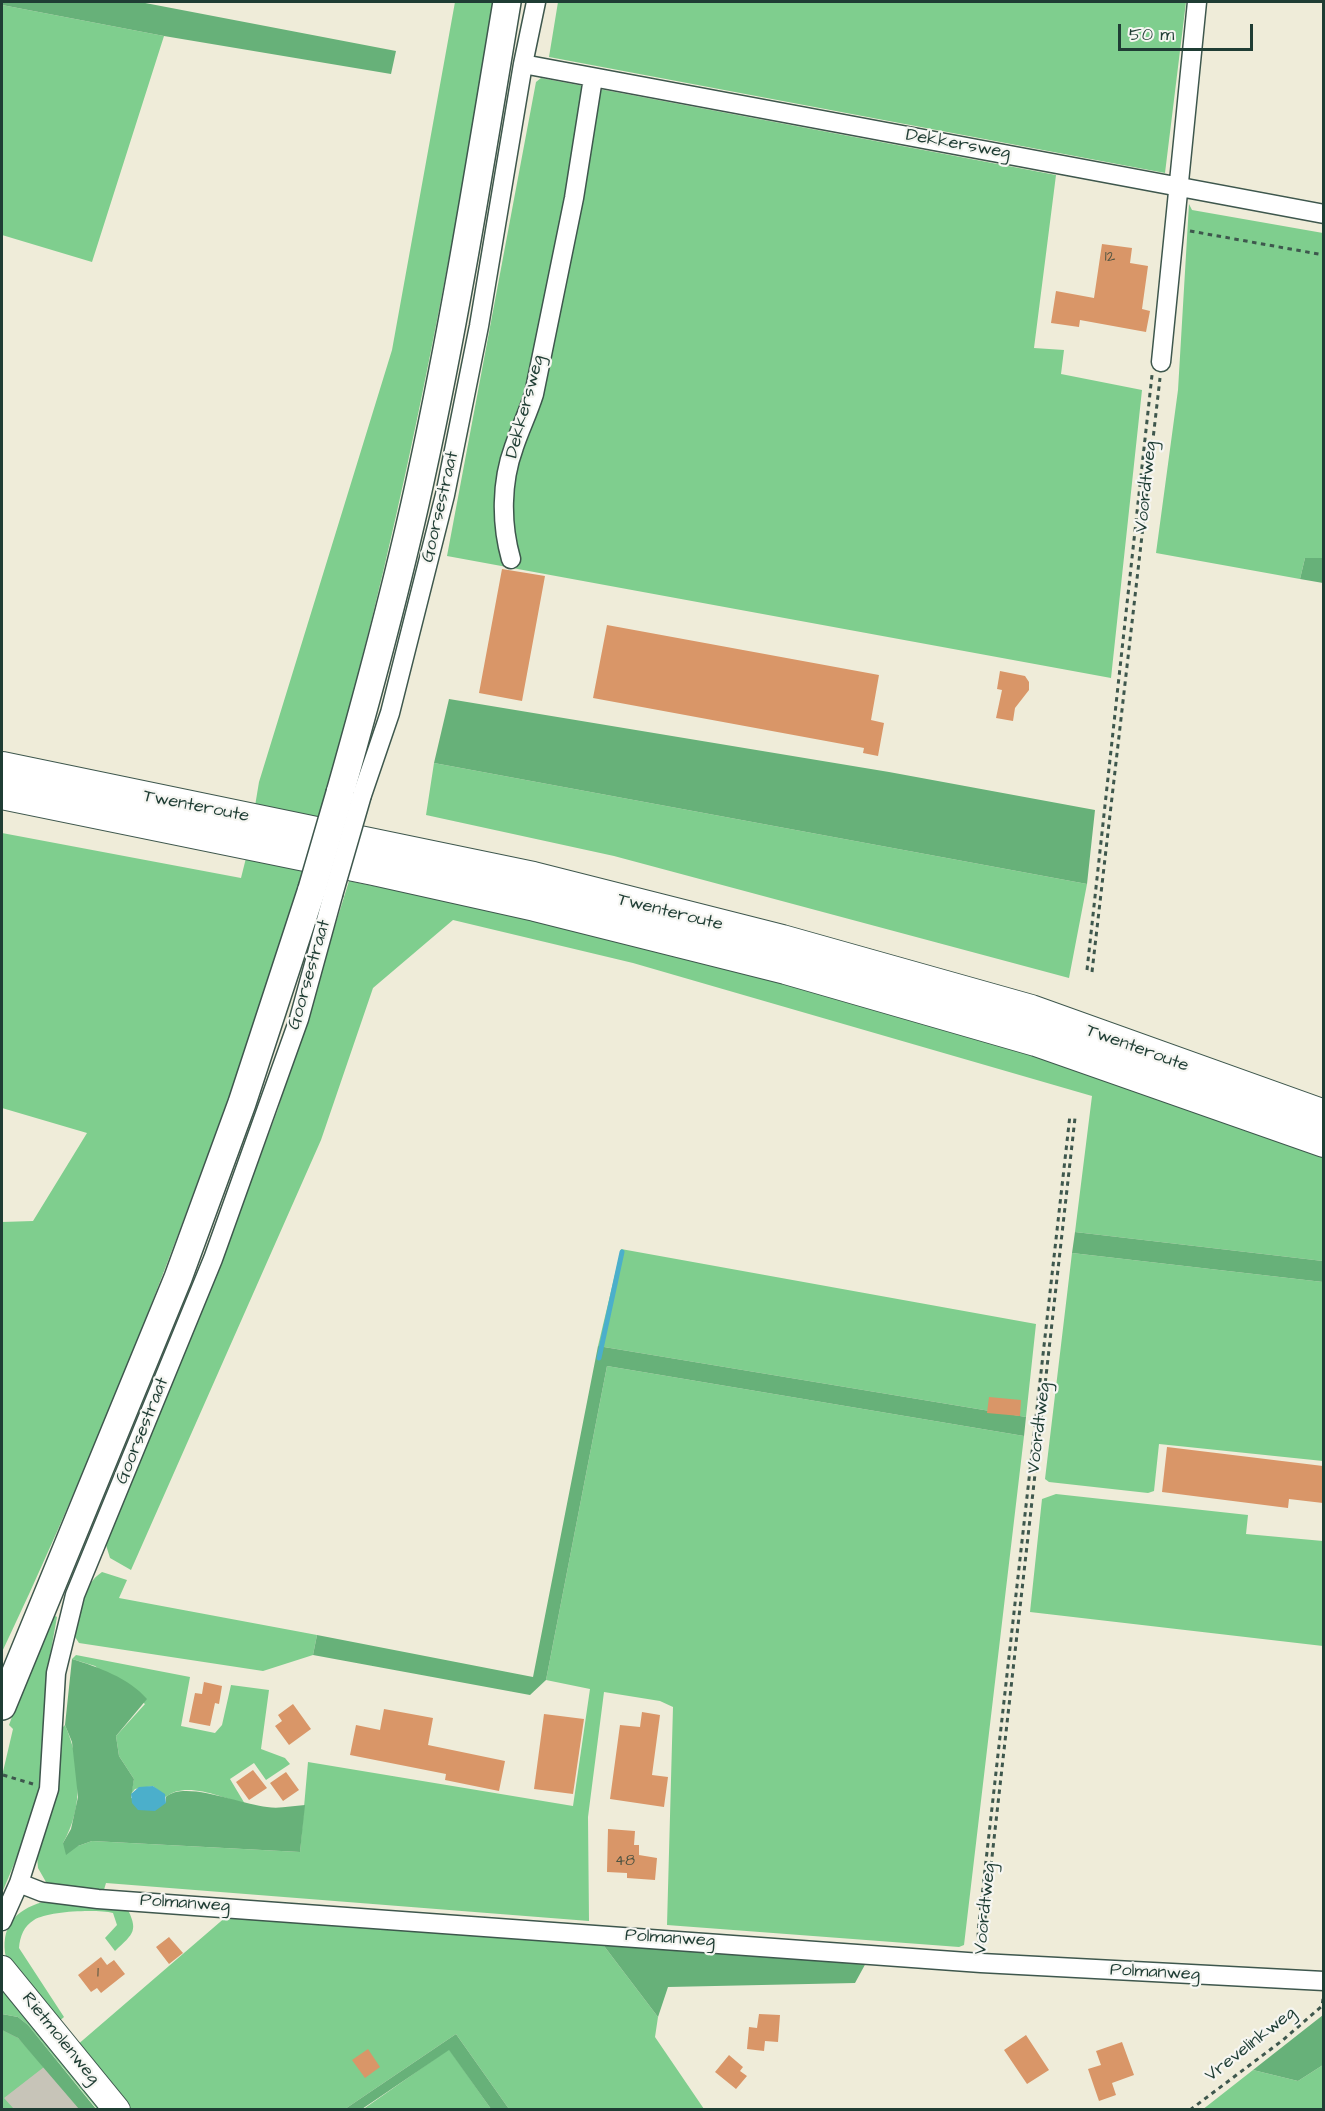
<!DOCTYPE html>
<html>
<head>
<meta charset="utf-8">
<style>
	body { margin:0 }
	#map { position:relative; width:1325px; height:2111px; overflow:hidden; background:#efecd9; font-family:"Architects Daughter",sans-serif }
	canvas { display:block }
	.frame { position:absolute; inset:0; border:3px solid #1f3d34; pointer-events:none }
	.scale { position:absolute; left:1118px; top:24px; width:135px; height:27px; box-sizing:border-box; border:3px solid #1f3d34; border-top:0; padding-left:8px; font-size:18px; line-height:21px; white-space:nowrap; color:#1f3d34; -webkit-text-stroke:4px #f6f6f2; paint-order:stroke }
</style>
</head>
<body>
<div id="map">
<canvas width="1325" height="2111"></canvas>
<div class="frame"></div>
<div class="scale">50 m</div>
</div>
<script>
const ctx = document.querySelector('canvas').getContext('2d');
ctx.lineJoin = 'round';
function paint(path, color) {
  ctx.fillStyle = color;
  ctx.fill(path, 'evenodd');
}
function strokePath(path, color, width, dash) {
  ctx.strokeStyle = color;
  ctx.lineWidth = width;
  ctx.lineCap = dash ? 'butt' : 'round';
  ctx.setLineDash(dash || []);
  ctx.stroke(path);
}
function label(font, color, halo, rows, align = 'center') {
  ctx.font = font + ' "Architects Daughter",sans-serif';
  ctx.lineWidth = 4.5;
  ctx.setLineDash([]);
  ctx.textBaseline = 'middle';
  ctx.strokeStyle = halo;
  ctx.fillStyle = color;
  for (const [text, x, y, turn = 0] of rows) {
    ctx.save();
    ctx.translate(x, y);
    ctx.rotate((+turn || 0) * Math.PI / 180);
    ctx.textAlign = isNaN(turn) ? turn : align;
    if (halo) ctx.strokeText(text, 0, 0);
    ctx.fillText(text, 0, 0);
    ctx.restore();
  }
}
const industrial = new Path2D(`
	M2 2022 88 2109 2 2110Z`);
const green = new Path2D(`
	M455 2H495C447 278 397 553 317 822L255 806 259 782 392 350Z
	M558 2H1186L1165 173 549 57Z
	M2 5 164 36 92 262 2 235Z
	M541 78 1056 175 1034 348 1064 350 1061 374 1142 390 1111 678 447 556 536 82Z
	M1189 204 1192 210 1323 233V558H1305L1300 579 1156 553 1178 390Z
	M434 763 1087 884 1069 978 614 856 426 815Z
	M2 833 241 878 247 854 304 865C276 969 239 1070 202 1170 142 1334 77 1494 2 1652V1222L33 1221 87 1133 2 1108Z
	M349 881 453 902 501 908 950 1027 1323 1151V1261L1075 1232 1092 1096 633 963 453 920 373 988 321 1140 131 1570 110 1558 106 1545 108 1535 225 1251 278 1109Z
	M621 1249 1036 1324 1026 1417 598 1346Z
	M1072 1253 1323 1282V1461L1159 1444 1154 1491 1148 1493 1049 1482 1045 1479Z
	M607 1366 1024 1436 964 1945 959 1947 667 1925 673 1707 660 1701 604 1692 588 1817 589 1921 106 1883 103 1893 57 1889 46 1882 38 1868 37 1857 57 1790 61 1729 65 1725C81 1762 84 1807 63 1843L78 1846 92 1841 300 1852 308 1762 573 1806 590 1689 546 1680Z
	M1056 1494 1248 1515 1246 1534 1323 1541V1646L1030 1612 1042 1499Z
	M102 1572 127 1580 119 1598 317 1635 313 1655 263 1671 79 1643 75 1637C78 1615 82 1585 102 1572Z
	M50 1613 57 1617 48 1667 42 1781 24 1840 2 1893V1776L13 1729 9 1725Z
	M76 1655 190 1677 181 1726 215 1733 222 1725 231 1685 269 1690 261 1749 285 1758 290 1764 266 1780 254 1763 230 1779 245 1804C224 1798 185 1780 166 1797L153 1786 135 1789 131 1794 134 1779 119 1756 116 1736 145 1704 95 1666 72 1659Z
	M43 1902 126 1906C139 1931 134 1933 115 1951L105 1938 117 1925 113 1913C96 1909 48 1911 34 1920 24 1926 20 1936 19 1948L64 2017 57 2023 6 1958C0 1928 14 1910 43 1902Z
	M227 1916 601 1942 658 2017 655 2037 704 2109H509L456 2034 345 2109H130L76 2046Z
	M2 1988 99 2103 97 2109 28 2025 18 2017 2 2014Z
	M2 2030 18 2038 44 2067 4 2098 13 2108 11 2109H2Z
	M449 2049 491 2109 362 2110Z
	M1323 2065V2109L1202 2110 1253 2070 1298 2081Z`);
const forest = new Path2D(`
	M2 2H140L396 51 391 74 164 36 2 5Z
	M1305 558H1323V583L1300 579Z
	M449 699 889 772 1095 810 1087 884 434 763Z
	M1075 1232 1323 1261V1282L1072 1253Z
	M598 1346 1026 1417 1024 1436 607 1366 546 1680 530 1695 313 1655 317 1635 533 1677Z
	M72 1659C98 1667 129 1678 147 1699L116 1736 119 1756 134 1779 131 1798 166 1803V1797C185 1780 242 1805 267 1807 279 1809 292 1806 305 1805L300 1852 92 1841 78 1846 66 1855 63 1843 71 1829 78 1797 72 1742 65 1725Z
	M601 1942 867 1961 855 1983 668 1987 658 2017Z
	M2 2014 18 2017 28 2025 96 2109H79L18 2038 2 2030Z
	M1323 2015V2065L1298 2081 1253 2070Z
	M456 2034 509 2109H491L449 2050 362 2109H345Z`);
const water = new Path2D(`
	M153 1786 165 1794 166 1803 155 1811 138 1810 132 1803 131 1794 139 1787Z`);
const stream = new Path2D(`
	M599 1358 622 1252`);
const building = new Path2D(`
	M1102 244 1132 248 1130 263 1148 266 1142 309 1150 311 1146 332 1080 320 1079 327 1051 323 1056 291 1094 298Z
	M502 569 545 576 522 701 479 693Z
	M607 625 879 675 871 720 884 723 878 756 863 753 864 748 593 698Z
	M1000 671 1025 676 1029 682V690L1015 708 1013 721 996 718 1002 690 997 689Z
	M989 1397 1021 1400 1020 1416 987 1413Z
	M1167 1447 1323 1466V1503L1289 1499 1288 1508 1162 1492Z
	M204 1682 222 1686 219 1704 215 1703 210 1726 189 1722 195 1693 202 1694Z
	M293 1704 311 1729 289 1745 275 1726 282 1721 278 1715Z
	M384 1709 433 1718 428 1745 505 1761 499 1791 445 1780 446 1774 350 1755 356 1725 380 1730Z
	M642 1712 660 1715 652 1775 668 1777 664 1807 610 1799 620 1725 640 1727Z
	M544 1714 584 1719 573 1794 534 1789Z
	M253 1770 267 1788 249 1800 236 1782Z
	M286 1772 299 1790 283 1801 270 1783Z
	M608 1829 635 1831 634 1845H639V1855L657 1858 655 1880 627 1878V1873L607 1872Z
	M169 1937 183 1953 169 1964 156 1947Z
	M101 1957 107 1965 114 1960 125 1974 101 1993 97 1988 91 1992 78 1975Z
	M759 2014 780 2015 778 2042 765 2041 764 2051 747 2049 749 2027 757 2028Z
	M1026 2035 1049 2070 1027 2084 1004 2050Z
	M1122 2042 1134 2075 1112 2083 1116 2095 1099 2101 1088 2069 1101 2065 1096 2051Z
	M368 2049 380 2067 365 2078 352 2060Z
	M729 2055 743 2067 740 2071 747 2076 736 2089 715 2072Z`);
const path = new Path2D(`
	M1190 231 1324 255
	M1087 970 1152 375
	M1092 972 1160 378
	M3 1775 33 1784
	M979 1946 978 1932 1070 1115
	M982 1946 1075 1118
	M1190 2110 1283 2040 1322 2006 1323 1999`);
const street = new Path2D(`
	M523 64 1324 214
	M1161 362 1197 2
	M511 559C501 524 501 482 514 447 520 429 528 413 534 394L574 198 593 78
	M362 795 390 713 445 495 479 326 523 64 536 2
	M19 1883 42 1892 98 1899 981 1963 1324 1981
	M2 1921 19 1883 49 1789 56 1673 75 1595 213 1259 299 1019 333 895`);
const secondary = new Path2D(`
	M2 1969 117 2110`);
const primary = new Path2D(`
	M340 793C370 687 399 580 422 472 456 316 481 158 507 2
	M2 1706 178 1278 242 1103 312 889`);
const highway = new Path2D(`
	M2 768 533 878 782 941 1031 1011 1324 1116
	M2 793 374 869 535 905 786 968 1036 1040 1324 1141`);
const streetBridge = new Path2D(`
	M333 895 362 795`);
const primaryBridge = new Path2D(`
	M312 889 340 793`);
const numberNames = [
	["12",1110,258],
	["48",625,1862],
	["1",98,1974]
];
const streetNames = [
	["Dekkersweg",958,145,10],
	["Dekkersweg",526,407,-75],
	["Voordtweg",1147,487,-84],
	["Goorsestraat",441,507,-77],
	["Twenteroute",196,807,11],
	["Twenteroute",670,913,14],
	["Goorsestraat",310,975,-74],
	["Twenteroute",1137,1049,20],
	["Voordtweg",1040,1428,-83],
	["Goorsestraat",143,1431,-68],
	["Polmanweg",185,1904,4],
	["Voordtweg",986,1909,-84],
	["Polmanweg",670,1939,4],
	["Polmanweg",1155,1973,3],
	["Rietmolenweg",60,2039,51],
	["Vrevelinkweg",1251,2045,-38]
];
paint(industrial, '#c7c4b8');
paint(green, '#7fce8e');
paint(forest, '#67b179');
paint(water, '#4bafcb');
strokePath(stream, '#4bafcb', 5);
paint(building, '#d99668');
strokePath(street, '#3e574d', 21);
strokePath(secondary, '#3e574d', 28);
strokePath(primary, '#3e574d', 30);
strokePath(highway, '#3e574d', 34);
strokePath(path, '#3e574d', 3, [4.5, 4.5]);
strokePath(street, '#fff', 18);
strokePath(secondary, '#fff', 26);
strokePath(primary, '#fff', 27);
strokePath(highway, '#fff', 32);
strokePath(streetBridge, '#3e574d', 21, []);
strokePath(primaryBridge, '#3e574d', 30, []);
strokePath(streetBridge, '#fff', 18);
strokePath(primaryBridge, '#fff', 27);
label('15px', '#4e5341', null, numberNames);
label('18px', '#1f3d34', '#f6f6f2', streetNames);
</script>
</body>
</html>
